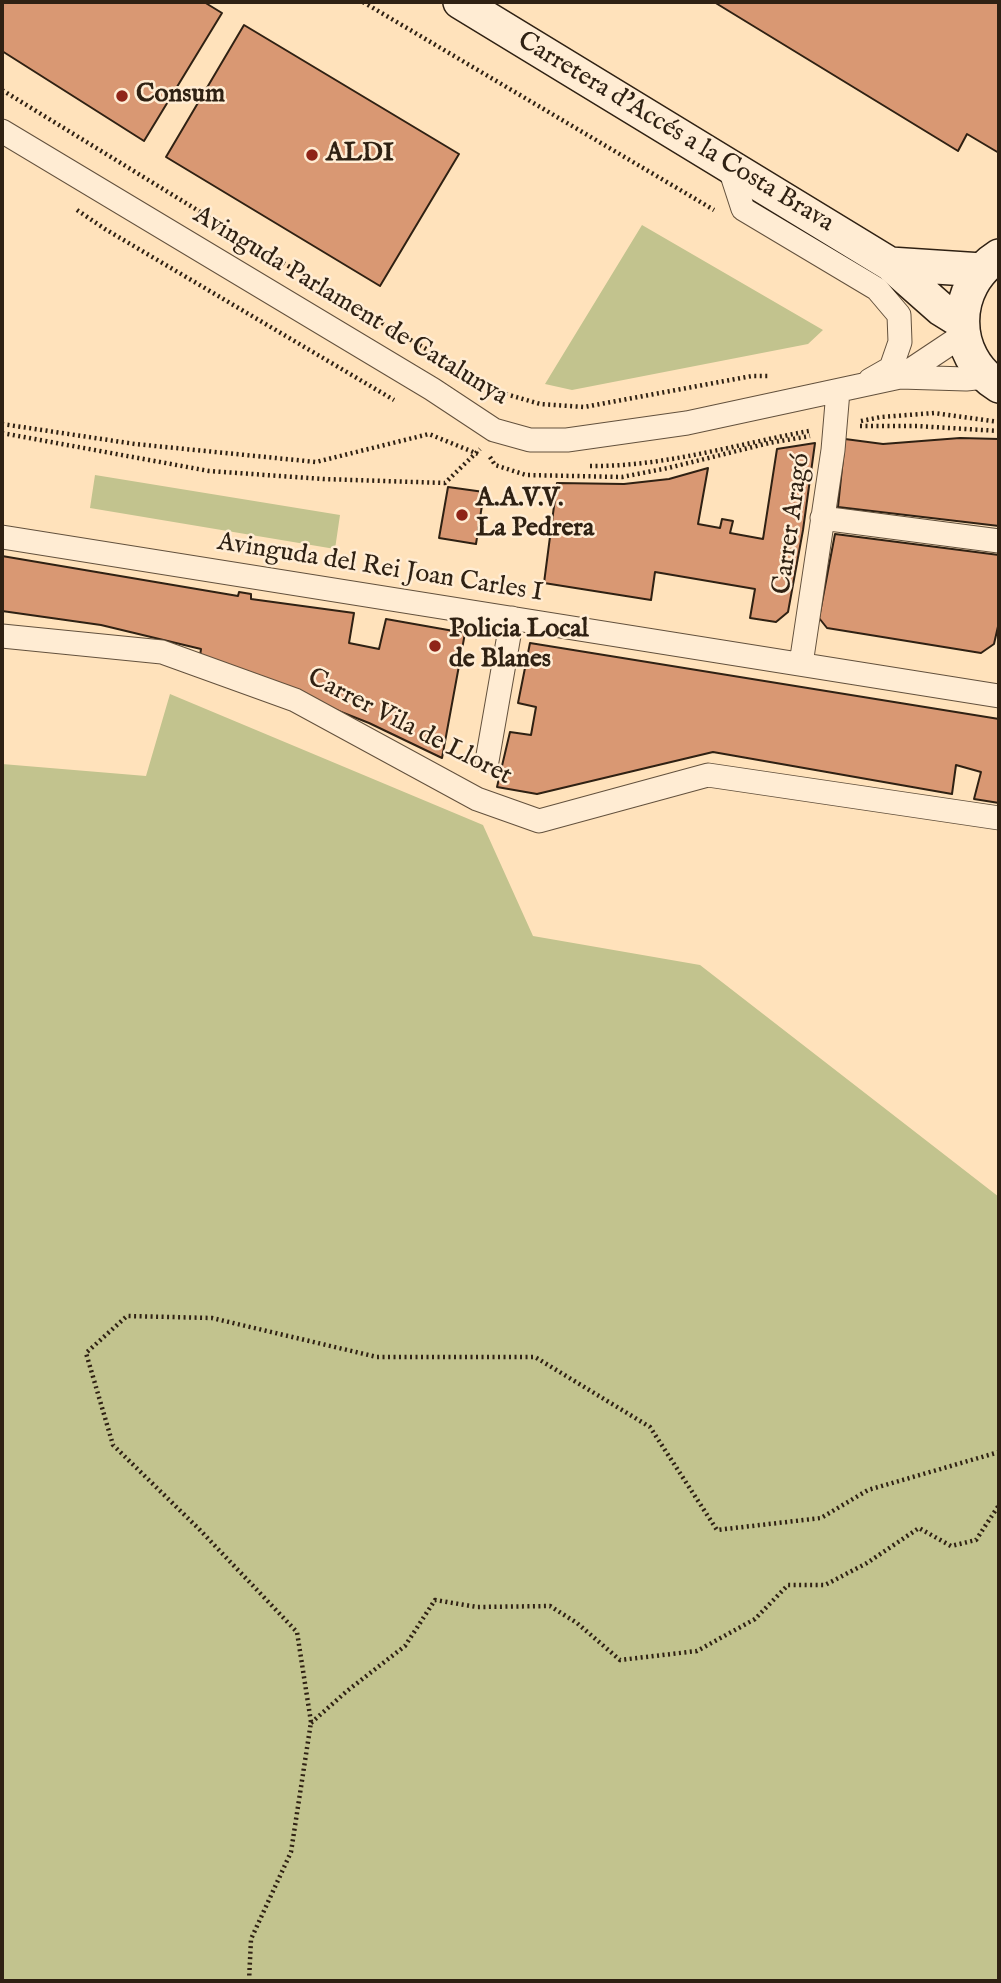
<!DOCTYPE html>
<html>
<head>
<meta charset="utf-8">
<style>
	body { margin:0 }
	#map { position:relative; width:1001px; height:1983px; overflow:hidden; background:#ffe2bb; font-family:"IM FELL English",serif }
	canvas { display:block }
	.frame { position:absolute; inset:0; border:4px solid #2f2113; pointer-events:none }
</style>
</head>
<body>
<div id="map">
<canvas width="1001" height="1983"></canvas>
<div class="frame"></div>
</div>
<script>
const ctx = document.querySelector('canvas').getContext('2d');
ctx.lineJoin = 'round';
function paint(path, color) {
  ctx.fillStyle = color;
  ctx.fill(path, 'evenodd');
}
function strokePath(path, color, width, dash) {
  ctx.strokeStyle = color;
  ctx.lineWidth = width;
  ctx.lineCap = dash ? 'butt' : 'round';
  ctx.setLineDash(dash || []);
  ctx.stroke(path);
}
function label(font, color, halo, rows, align = 'center') {
  ctx.font = font + ' "IM FELL English",serif';
  ctx.lineWidth = 5;
  ctx.setLineDash([]);
  ctx.textBaseline = 'middle';
  ctx.strokeStyle = halo;
  ctx.fillStyle = color;
  for (const [text, x, y, turn = 0] of rows) {
    ctx.save();
    ctx.translate(x, y);
    ctx.rotate((+turn || 0) * Math.PI / 180);
    ctx.textAlign = isNaN(turn) ? turn : align;
    if (halo) ctx.strokeText(text, 0, 0);
    ctx.fillText(text, 0, 0);
    ctx.restore();
  }
}
const green = new Path2D(`
	M642 225 823 330 808 344 572 390 545 384Z
	M95 475 340 515 335 549 90 508Z
	M170 694 483 825 533 936 700 965 999 1197V1981H2V764L146 776Z`);
const building = new Path2D(`
	M2 2H204L222 13 144 141 2 51Z
	M714 2H999V153L967 134 958 151Z
	M244 25 459 154 380 286 166 157Z
	M960 438 999 439V526L838 507 845 439 883 444Z
	M815 443 803 530 788 612 776 622 750 618 755 589 655 572 651 600 544 583 557 483 624 484 669 479 708 468 698 524 720 528 722 519 733 521 730 533 763 539 777 449Z
	M448 487 484 492 476 544 439 538Z
	M835 534 999 555V622L994 644 981 653 827 628 819 618Z
	M2 556 238 596 239 592 251 594V599L354 613 349 643 379 649 386 619 465 633 442 758 369 723 200 656 201 649 101 625 2 611Z
	M530 643 999 719V803L974 799 981 772 956 765 952 794 713 752 537 794 497 787 510 732 531 735 536 707 518 703Z`);
const path = new Path2D(`
	M363 2 714 210
	M2 90 350 304 499 392 540 404 584 407 752 376H768
	M77 210 105 229 394 400
	M861 421 881 417 934 413 999 422
	M2 424 135 444 316 462 429 434 478 454
	M860 426H917L999 431
	M2 433 209 471 323 479 445 483 480 449
	M490 457 495 465 526 475 622 477 668 468 769 443 810 436
	M590 466C664 467 737 444 809 431
	M311 1723 347 1691 405 1646 435 1600 477 1607 550 1606 577 1623 620 1660 697 1651 755 1619 788 1585H825L867 1563 919 1528 951 1546 976 1540 999 1505
	M249 1981 251 1939 291 1852 311 1722 297 1632 199 1529 113 1445 86 1353 127 1316 212 1318 377 1357H535L650 1427 717 1530 821 1518 868 1490 999 1452`);
const street = new Path2D(`
	M2 131 432 389 494 430 530 440H567L687 423 900 377 966 379 986 377
	M729 166 743 209 877 289 899 315 900 342 891 368 870 380
	M900 377 963 335
	M822 518 999 541
	M2 537 999 696
	M2 636 162 652 295 700 477 799 539 821 708 775 999 818
	M801 664 833 450 838 391
	M487 761 512 618`);
const secondary = new Path2D(`
	M460 2 890 264 941 309 962 322
	M999 256C951 286 950 356 999 386
	M890 264 982 270`);
const markers = [
	[122,96,7,"#8f2418"],
	[312,155,7,"#8f2418"],
	[462,515,7,"#8f2418"],
	[435,646,7,"#8f2418"]
];
const poiNames = [
	["Consum",136,96],
	["ALDI",326,155],
	["A.A.V.V.",476,500],
	["La Pedrera",476,530],
	["Policia Local",449,631],
	["de Blanes",449,661]
];
const streetNames = [
	["Carretera d'Accés a la Costa Brava",675,133,31],
	["Avinguda Parlament de Catalunya",350,307,31],
	["Carrer Aragó",793,524,-82],
	["Avinguda del Rei Joan Carles I",380,569,9],
	["Carrer Vila de Lloret",409,728,27]
];
paint(green, '#c2c38e');
paint(building, '#d99873');
strokePath(building, '#2f2113', 2);
strokePath(street, '#63513d', 25);
strokePath(secondary, '#2f2113', 36);
strokePath(path, '#2f2113', 4.5, [2, 3.5]);
strokePath(street, '#ffecd3', 23);
strokePath(secondary, '#ffecd3', 33);
for (const [x, y, r, color] of markers) {
  const dot = new Path2D();
  dot.arc(x, y, r, 0, 2 * Math.PI);
  ctx.fillStyle = color;
  ctx.fill(dot);
  strokePath(dot, '#ffecd3', 2.5);
}
label('bold 26px', '#2f2113', '#ffecd3', poiNames, 'left');
label('26px', '#2f2113', '#ffecd3', streetNames);
</script>
</body>
</html>
